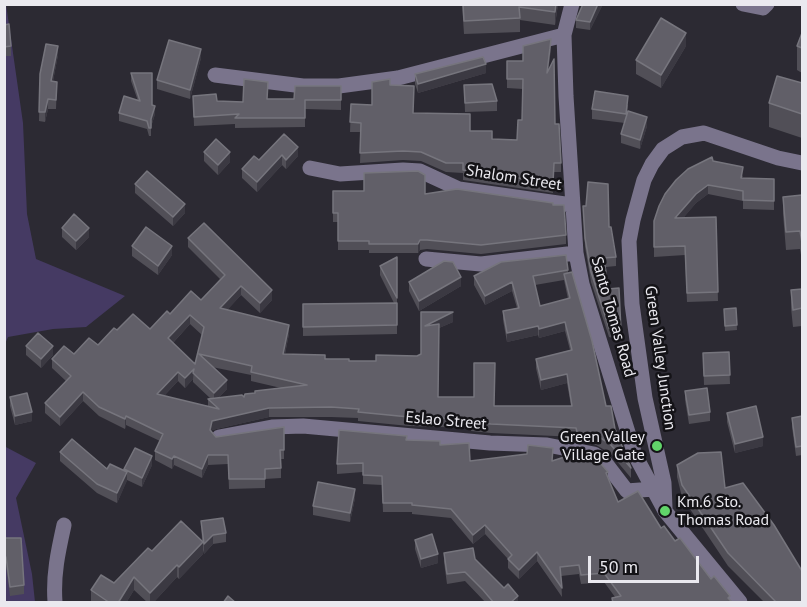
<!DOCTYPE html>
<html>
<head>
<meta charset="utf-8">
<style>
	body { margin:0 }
	#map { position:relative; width:807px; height:607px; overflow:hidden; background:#2c2a33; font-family:"PT Sans",sans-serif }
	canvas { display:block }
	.frame { position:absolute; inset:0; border:6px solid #eae9ef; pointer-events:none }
	.scale { position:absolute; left:588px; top:556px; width:111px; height:27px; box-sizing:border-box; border:3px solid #eae9ef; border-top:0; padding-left:8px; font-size:18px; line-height:21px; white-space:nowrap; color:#eae9ef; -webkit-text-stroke:4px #141317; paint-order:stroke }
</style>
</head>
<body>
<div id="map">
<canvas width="807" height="607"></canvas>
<div class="frame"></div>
<div class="scale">50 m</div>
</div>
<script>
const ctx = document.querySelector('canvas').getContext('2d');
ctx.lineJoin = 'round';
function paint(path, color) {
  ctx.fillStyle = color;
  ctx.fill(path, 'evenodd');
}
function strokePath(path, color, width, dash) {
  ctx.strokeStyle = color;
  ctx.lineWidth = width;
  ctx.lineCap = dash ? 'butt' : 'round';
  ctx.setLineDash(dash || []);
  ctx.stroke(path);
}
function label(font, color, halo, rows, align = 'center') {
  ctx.font = font + ' "PT Sans",sans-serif';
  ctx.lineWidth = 5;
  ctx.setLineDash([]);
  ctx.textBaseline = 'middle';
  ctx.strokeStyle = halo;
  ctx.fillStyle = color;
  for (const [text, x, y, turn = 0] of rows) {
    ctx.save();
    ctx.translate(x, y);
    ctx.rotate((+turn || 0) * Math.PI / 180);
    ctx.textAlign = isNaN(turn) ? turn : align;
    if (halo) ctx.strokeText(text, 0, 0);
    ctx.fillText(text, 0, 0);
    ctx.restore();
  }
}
const green = new Path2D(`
	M6 4 23 123 27 214 36 259 125 296 86 327 53 329 8 337 5 344 4 5Z
	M4 446 36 463 16 498 32 574 35 602H5Z`);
const minor = new Path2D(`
	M572 4 564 35 566 96 576 253 582 284 635 455 665 511 740 602
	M743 4 763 8 767 4
	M215 75 303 86H339L398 78 564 35
	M310 168 340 174 403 170 420 171 459 189 572 205
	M426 259 481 264 576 253
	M219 437 272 427 303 426 490 443 547 445 594 454 604 461 627 491 653 489
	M665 508 664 483 645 398 632 304 629 241 633 220 644 180 652 164 663 149 682 137 704 133 778 158 802 163
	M55 602C53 575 58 552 64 525`);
const wall = new Path2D(`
	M462 4H558L555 25 520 20V32L464 34Z
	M583 4H603L590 30 576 28V20Z
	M4 25 11 46V56H4Z
	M802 33V73L797 70V46Z
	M686 46 661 88 636 74V60Z
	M551 49 548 70 555 124 561 163V172H554L553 193 463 180V173L446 172 421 161 403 160 360 163 361 132H350L351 104 372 105 390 85 413 113 470 131 492 139 517 140 522 120 523 89 507 88V61H523Z
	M58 55 53 81 57 82 56 109H48L45 122 39 121 40 74Z
	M201 58 190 99 157 89V80Z
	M131 73 152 105 155 114 151 127V136H149L147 129 119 121V113L138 101 131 81Z
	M486 73 418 93 415 84V74Z
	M802 83V138L769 127V103Z
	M464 85 497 101V111L465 112Z
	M341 86V110L305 109V127L235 128V124L194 126 193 96 217 101 243 102 267 99H294Z
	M628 105 627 115 647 126 640 149 621 143V134L625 123 592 119V109Z
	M284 134 298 156 286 169 282 165 257 192 242 178V169L259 160Z
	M204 152 230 162 218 175 204 161Z
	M713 161 743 176 742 178 774 179V210L743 209V201L708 194 696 203 683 218 716 217 718 301 687 302 685 255 654 257V221Z
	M135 184 185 213 173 226 135 193Z
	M333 191 425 194 553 205 566 235V244L481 254 427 249 420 250 418 253H369V250H338V222H333Z
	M802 195V261L800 249 786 250 783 214V197Z
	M583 206 609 227 616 257V266L606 267 608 289 621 331V340L609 337 591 282 585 247Z
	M62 228 89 237 76 250 62 237Z
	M188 238 272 300 260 313 241 295 227 310 289 334 285 354 349 361H376L417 356 421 354V312L453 322 439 328 438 397 494 406H571L567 383 541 390 536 368V359L570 350 565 331 539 338 538 335 507 342 503 320V311L517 308 512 291 485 305 474 285V276L568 270V273L606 406 631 468V478L610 453 596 445 577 441 576 437 491 433 471 431V428L409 426 358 421V418L331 417H269L212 430V432L216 437 284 450V459H281V478L265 479V488L229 489 228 464 208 465 202 478 174 465 172 469 155 460V451L160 441 126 425 125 429 99 416 83 401 60 426 45 413V403L66 381 52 368V359L74 354 98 345 117 330 150 329 170 314 201 300 220 279 188 247ZM564 280 568 299 540 306 535 285ZM190 324 202 335 195 364 173 343ZM212 367 251 375V381L281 388 255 393 244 397 218 398 227 389ZM193 379V382L211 399H208V406L164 396 178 381 185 388Z
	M132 246 172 255 158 275 132 256Z
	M397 257V334L303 336V304L394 303 380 275V266Z
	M409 282 461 286 419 311 409 291Z
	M802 289V326L793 327 791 308V290Z
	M736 308 737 330 725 331 724 309Z
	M26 346 53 355 41 368 26 355Z
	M729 352 730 384 704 385 703 353Z
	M685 391 710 412V421L689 424 685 400Z
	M10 397 32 421 15 425 10 406Z
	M727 413 763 446 735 453 727 422Z
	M802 416V455L796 456 792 427V418Z
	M407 440 440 445 470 461H553L608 472V477L618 502 661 528 711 579 733 603H612V598L615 597 604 582 581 584 579 574 561 576 562 597 537 561 519 579 508 568V559L485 534 473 544 451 518 412 514V512H383L382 485 363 484V472L337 474V464Z
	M60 452 107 469 124 470 152 465 142 487 127 480 117 503 97 493 60 461Z
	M677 465 725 488 802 603H765L728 566 682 497 677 477Z
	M355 498 350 522 313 515V506Z
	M201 521 226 533V542L213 544 204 554 203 550V554L179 579 177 577 153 603H148L134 590 126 603H91V590L114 583 152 551 202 540Z
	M4 538 24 585V594L10 596 6 566H4Z
	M415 540 438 563 421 568 415 549Z
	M444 553 518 603H486L465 581 447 584 444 562Z`);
const shadedWall = new Path2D(`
	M556 4H558L555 25V12Z
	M598 4H603L590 30V22Z
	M686 33V46L661 88V75Z
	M551 39V49L547 83V73Z
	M58 46V55L51 91V81Z
	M201 49V58L190 99V90Z
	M486 64V73L418 93V84Z
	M48 99V109L45 122V112Z
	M155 106V114L151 127V119Z
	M647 117V126L640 149V140Z
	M298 147V156L286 169V160Z
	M230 152V162L218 175V165Z
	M282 155V165L257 192V182Z
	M708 185V194L696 203 675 228V218L696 194Z
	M185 204V213L173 226V217Z
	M89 228V237L76 250V241Z
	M420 240V250L418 253V244Z
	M172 246V255L158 275V266Z
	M461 277V286L419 311V301Z
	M512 282V291L485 305V296Z
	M241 286V295L220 318V308Z
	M272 290V300L260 313V303Z
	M453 312V322L439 328 425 326Z
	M190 315V324L168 348V338Z
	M565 322V331L539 338V329Z
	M289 325V334L283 363V354Z
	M538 326V335L507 342V333Z
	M53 346V355L41 368V359Z
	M194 369 193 379 185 388V378Z
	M178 372V381L157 403V394Z
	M567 374V383L541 390V380Z
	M227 380V389L214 402V393Z
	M83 392V401L60 426V417Z
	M269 408V417L212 430 210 439V430L212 421Z
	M32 412V421L15 425V416Z
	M126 416V425L125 429V419Z
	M763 437V446L735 453V444Z
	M208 455V465L202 478V469Z
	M152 456V465L142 487V478Z
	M174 456V465L172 469V459Z
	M127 472V481L117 503V493Z
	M355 489V498L350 522V513Z
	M485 525V534L473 544V535Z
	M213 535V544L204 554V544Z
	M203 542V554L179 579V567Z
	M537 552V561L519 579V570Z
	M438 554V563L421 568V559Z
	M177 565V577L153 603H150V593Z
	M134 577V590L126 603H118Z
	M518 596V603H510Z`);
const building = new Path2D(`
	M463 4H556L555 12 519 7 520 18 464 21Z
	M583 4H598L590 22 576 20Z
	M661 18 686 33 661 75 636 60Z
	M9 24 11 46 4 47V25Z
	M802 33V48L797 46Z
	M551 39 547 73 554 59 555 124H559L561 163H554L553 183 463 170V163H446L421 152 403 151 360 153 361 123 350 122 351 104 372 105V82L390 79V85L414 86 413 113 470 114V131H492V139L517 140 518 120H522L523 79H507V61H523V46Z
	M169 40 201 49 190 90 157 80Z
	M46 44 58 46 51 81 57 82 56 100 48 99 45 112H39L40 74Z
	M483 57 486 64 418 84 415 74Z
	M131 73H152V105L155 106 151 119V128H149L147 121 119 113 124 96 140 101Z
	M777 76 802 83V114L769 103Z
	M244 79 268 82 267 99H294L295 86H341V100H305V118H235L239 114 194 117 193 96 216 94 217 101 243 102Z
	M492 84 497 101 465 103 464 85Z
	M595 91 628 96 626 114 592 109Z
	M628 111 647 117 640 140 621 134Z
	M284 134 298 147 286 160 282 155 257 182 242 169 254 156 259 160Z
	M216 139 230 152 218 165 204 152Z
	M712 157 713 161 743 167 741 178 774 179V201L743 200V191L708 185 696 194 675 218 716 217 718 292 687 293 685 246 654 247V221L659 206 665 194 676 180 688 169Z
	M147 171 185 204 173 217 135 184Z
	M418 171 425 175V194L457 189 553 203V205H564L566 235 481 245 427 240H420L418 244H369V241H338V213H333V191H364V173Z
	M588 182 608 184 609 227H611L616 257 604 258 608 289 619 288 621 331 609 328 591 272 585 238 583 206H586Z
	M802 195V243L800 231 786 232 783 197Z
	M74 214 89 228 76 241 62 228Z
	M204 223 272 290 260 303 241 286 220 308 289 325 283 354 325 355V359H349V361H376V355L417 356 421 354V312H453L425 326 439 324 438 397H474V363H495L494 406H572L567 374 541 380 536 359 572 350 565 322 539 329 538 326 507 333 503 311 519 308 512 282 485 296 474 276 501 262 566 255 568 270 533 276 540 306 570 298 564 274 572 272 592 341 606 406H611L615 429 631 468 610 444 596 435 577 432 576 428 491 424 471 422V419L409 417 358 412 359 409 331 407 269 408 212 421 210 430 216 437 284 427V450H280L281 468 265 469V479H229L228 455H208L202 469 174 456 172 459 155 451 163 434 126 416 125 419 99 407 83 392 60 417 45 403 71 376 52 359 64 346 74 354 89 338 98 345 114 328 117 330 133 314 150 329 167 311 170 314 191 291 201 300 225 275 188 238ZM190 315 204 327 195 364 168 338ZM199 354 252 366 251 372 307 385 255 391V393L245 394 244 397 242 395 208 399 219 409 157 394 178 372 185 378 194 369 193 373 214 393 227 380Z
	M146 227 172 246 158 266 132 246Z
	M397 257V298L380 266Z
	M444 261 453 262 461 277 419 301 409 282Z
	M802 289V308L793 310 791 290Z
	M397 303V325L303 327V304Z
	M736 308 737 325 725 326 724 309Z
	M38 333 53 346 41 359 26 346Z
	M729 352 730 375 704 376 703 353Z
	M707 388 710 412 689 415 685 391Z
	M27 393 32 412 15 416 10 397Z
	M756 406 763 437 735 444 727 413Z
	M802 416V446L796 447 792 418Z
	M339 430 407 436 406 440 440 441V445L469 443 470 461 527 454 528 445 553 448 552 461 580 452 590 454 597 459 608 472 606 473 618 502 638 491 661 528 664 526 675 541 680 538 711 579 714 576 730 596 728 598 733 603H613L612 598 621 596 604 573 581 575 579 565 560 567 562 588 537 552 519 570 508 559 512 555 485 525 473 535 451 509 412 505V503H383L382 476 363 475V463L337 464Z
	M72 439 107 469 110 464 127 472 117 493 97 484 60 452Z
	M135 448 152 456 142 478 124 469Z
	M721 452 725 488 743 483 774 525 802 571V603H777L728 553 682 485 677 465 698 453Z
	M318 482 355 489 350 513 313 506Z
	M223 518 226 533 213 535 204 544 201 521Z
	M181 521 203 542 179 567 177 565 150 593 134 577 118 603H110L91 590 101 575 114 583 148 548 152 551Z
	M432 534 438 554 421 559 415 540Z
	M4 538H21L24 585 10 587 6 557H4Z
	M473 548 475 559 504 588 508 584 518 596 510 603H494L483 590 465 572 447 574 444 553Z
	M228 596 236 603H223Z`);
const markers = [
	[657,446,6,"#61d46a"],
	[665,511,6,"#61d46a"]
];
const streetNames = [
	["Shalom Street",514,178,9],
	["Santo Tomas Road",613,317,74],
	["Green Valley Junction",660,358,82],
	["Eslao Street",446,421,5]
];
const poiNames = [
	["Green Valley",645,437],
	["Village Gate",645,455],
	["Km.6 Sto.",677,502,"left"],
	["Thomas Road",677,520,"left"]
];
paint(green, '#453a63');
strokePath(minor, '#7a748c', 15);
paint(wall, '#514f57');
paint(shadedWall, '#3b3942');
paint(building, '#615f68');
strokePath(building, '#76757d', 1.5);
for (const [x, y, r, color] of markers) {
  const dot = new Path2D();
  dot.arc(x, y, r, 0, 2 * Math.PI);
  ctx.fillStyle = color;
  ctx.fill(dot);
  strokePath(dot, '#141317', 2);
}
label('16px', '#eae9ef', '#141317', streetNames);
label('16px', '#eae9ef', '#141317', poiNames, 'right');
</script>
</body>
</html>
